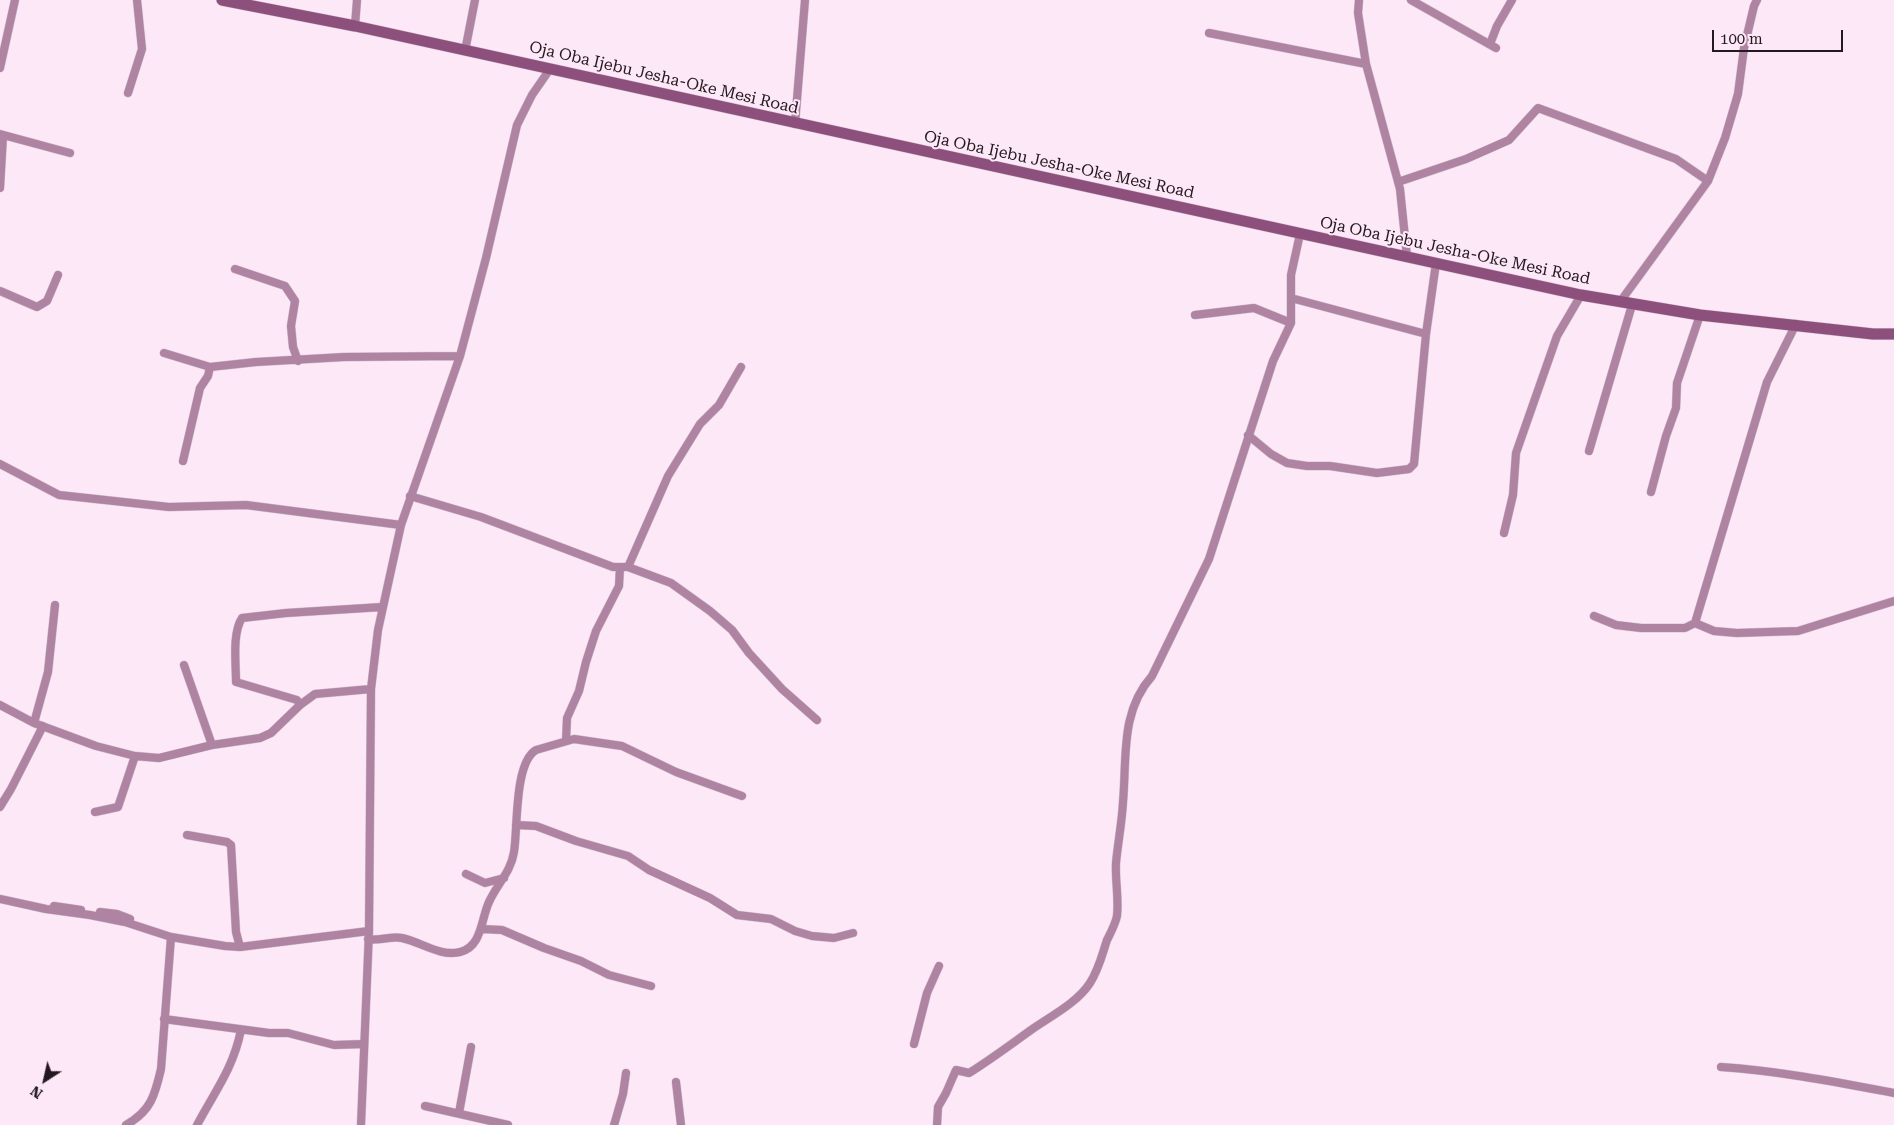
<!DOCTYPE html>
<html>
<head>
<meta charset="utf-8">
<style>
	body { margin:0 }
	#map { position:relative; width:1894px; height:1125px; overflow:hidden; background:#fde8f7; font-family:"Roboto Serif",serif }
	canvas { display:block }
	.north { position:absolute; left:20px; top:1055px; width:50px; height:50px; -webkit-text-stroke:4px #fde8f7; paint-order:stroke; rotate:215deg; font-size:14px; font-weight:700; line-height:20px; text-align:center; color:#241821 }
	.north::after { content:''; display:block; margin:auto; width:18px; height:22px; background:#241821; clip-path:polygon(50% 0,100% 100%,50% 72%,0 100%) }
	.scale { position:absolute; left:1712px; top:30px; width:131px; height:22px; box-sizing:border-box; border:2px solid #241821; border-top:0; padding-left:6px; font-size:15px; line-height:18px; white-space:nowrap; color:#241821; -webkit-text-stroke:4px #fde8f7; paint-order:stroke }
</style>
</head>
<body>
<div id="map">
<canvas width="1894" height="1125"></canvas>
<div class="north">N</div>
<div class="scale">100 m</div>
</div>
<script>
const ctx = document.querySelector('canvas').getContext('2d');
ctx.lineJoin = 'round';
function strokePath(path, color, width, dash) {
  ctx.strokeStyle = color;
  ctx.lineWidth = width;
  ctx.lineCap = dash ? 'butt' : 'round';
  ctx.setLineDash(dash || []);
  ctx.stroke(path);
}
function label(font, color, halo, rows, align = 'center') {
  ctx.font = font + ' "Roboto Serif",serif';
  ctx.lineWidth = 4;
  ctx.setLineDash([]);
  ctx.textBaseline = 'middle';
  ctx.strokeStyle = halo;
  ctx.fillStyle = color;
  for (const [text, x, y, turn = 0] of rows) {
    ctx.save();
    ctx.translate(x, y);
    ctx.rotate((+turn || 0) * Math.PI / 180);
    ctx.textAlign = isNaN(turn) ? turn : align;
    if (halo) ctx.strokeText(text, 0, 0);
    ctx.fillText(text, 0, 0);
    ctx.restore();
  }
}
const minor = new Path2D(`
	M1359 0 1358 13 1366 64
	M1411 0 1496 48
	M355 26 357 0
	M1209 33 1366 64 1400 189 1407 257
	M1490 44 1497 26 1512 0
	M465 51 475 0
	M0 68 15 0
	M128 93 142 49 137 0
	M795 124 805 0
	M0 134 70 153
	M1398 182 1466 159 1509 140 1538 108 1676 159 1708 181
	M0 188 3 136
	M235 269 285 286 295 301 291 326 293 347 298 361
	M0 291 37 307 47 301 58 275
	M1291 298 1426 334
	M1620 302 1708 181 1725 138 1738 94 1744 48 1754 6 1757 0
	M1195 315 1254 308 1291 323
	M164 353 210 367 256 362 344 357 460 356
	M1248 435 1271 454 1287 463 1307 466H1330L1377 473 1409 469 1414 464 1426 334 1436 263
	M1589 451 1632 305
	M183 461 200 388 208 376 210 367
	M0 464 59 495 169 507 246 505 401 525
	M1651 492 1666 436 1676 408 1677 383 1700 315
	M410 496 481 517 613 567H628L668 476 700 424 719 405 741 367
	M1504 533 1513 495 1516 453 1557 336 1581 295
	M628 567 671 583 710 611 732 630 749 653 782 689 817 720
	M1594 616 1616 625 1641 628H1685L1695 623 1767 382 1796 324
	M1695 623 1714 631 1737 633 1798 631 1894 601
	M184 665 212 745
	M0 705 34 723 96 746 135 756 159 758 212 745 260 738 271 733 300 705 315 694 371 689
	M300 705 297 700 236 682C236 664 232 633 242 618L286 613 382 607
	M34 723 48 672 55 605
	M566 741 567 718 579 691 586 662 596 631 619 586 620 567
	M0 807 11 789 43 726
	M95 812 118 807 135 756
	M516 825 536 826 576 841 628 856 649 870 710 898 737 915 771 919 795 931 812 936 834 938 853 933
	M187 835 227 842 231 845 236 932 240 947
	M466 874 485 883 504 878
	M0 899 46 909 90 915 125 922 171 937 225 946 240 947 369 931
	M54 906 81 910
	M100 912 117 914 130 919
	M482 929 502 930 544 948 581 961 609 975 651 986
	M368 939C379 941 391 936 402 938 421 942 440 957 460 952 482 947 481 919 489 902 497 884 511 872 514 852 518 828 514 763 536 750L574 739 622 746 676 772 742 796
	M164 1019 269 1033H288L334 1045 364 1044
	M914 1044 927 993 939 966
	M1721 1067C1780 1071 1836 1082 1894 1093
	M676 1082 681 1125
	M425 1106 508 1125
	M459 1113 471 1047
	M126 1125C151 1111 155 1095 161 1069L171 937
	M197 1125C215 1091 233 1069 241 1030
	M361 1125 369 931 371 689 378 630 401 525 460 356 486 258 517 125 532 95 550 69
	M614 1125 623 1094 626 1073
	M937 1125 938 1107 946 1093 956 1070 969 1073C990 1060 1010 1045 1031 1030 1051 1016 1077 1003 1090 983 1099 969 1102 955 1107 940 1111 932 1115 925 1117 916 1119 898 1115 880 1116 863 1118 842 1122 822 1123 802 1127 757 1120 712 1152 676L1209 559 1273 361 1291 323V275L1300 234`);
const secondary = new Path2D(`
	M222 0 355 26 1581 295 1700 315 1873 334H1894`);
const streetNames = [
	["Oja Oba Ijebu Jesha-Oke Mesi Road",664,78,13],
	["Oja Oba Ijebu Jesha-Oke Mesi Road",1059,165,12],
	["Oja Oba Ijebu Jesha-Oke Mesi Road",1455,251,12]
];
strokePath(minor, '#d6c3d0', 9);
strokePath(secondary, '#d6c3d0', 12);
strokePath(minor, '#af84a3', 8);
strokePath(secondary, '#8d507d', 11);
label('16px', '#241821', '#fde8f7', streetNames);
</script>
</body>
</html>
